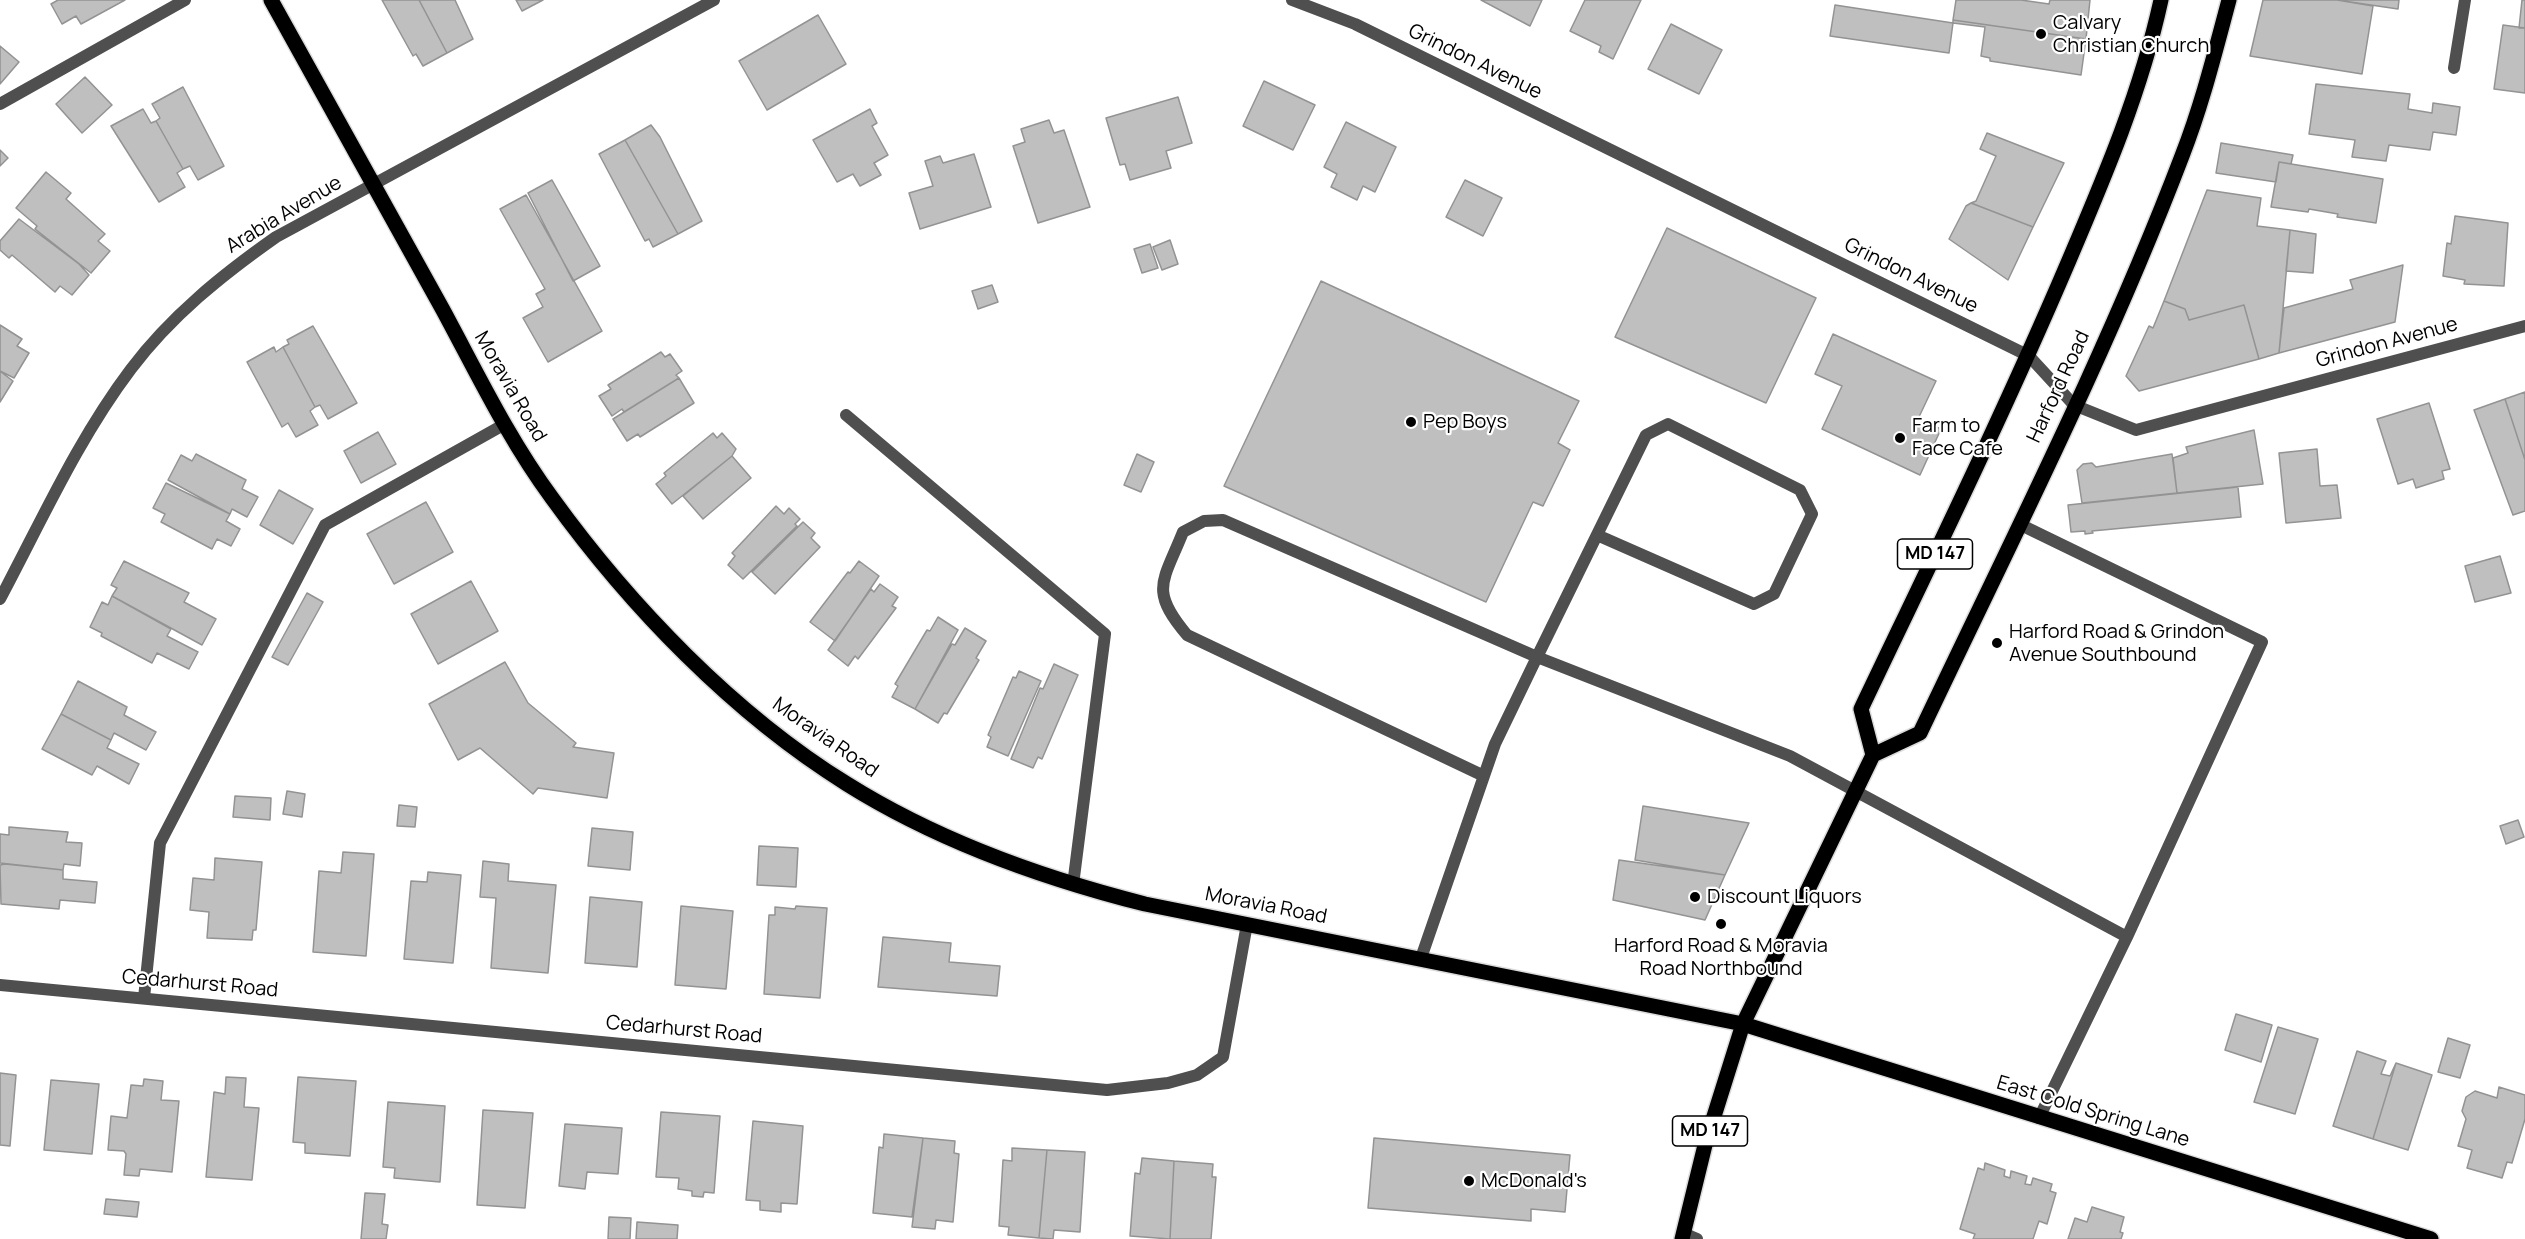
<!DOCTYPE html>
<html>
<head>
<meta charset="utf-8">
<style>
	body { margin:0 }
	canvas { display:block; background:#fff }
</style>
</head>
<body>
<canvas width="2525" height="1239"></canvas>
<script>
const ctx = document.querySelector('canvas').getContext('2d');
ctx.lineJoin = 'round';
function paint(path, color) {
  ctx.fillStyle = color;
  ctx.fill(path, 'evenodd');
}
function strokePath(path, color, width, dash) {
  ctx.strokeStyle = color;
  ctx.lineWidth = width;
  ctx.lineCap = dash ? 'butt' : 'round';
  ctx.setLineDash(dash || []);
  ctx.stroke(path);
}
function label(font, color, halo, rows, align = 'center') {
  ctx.font = font + ' Manrope,sans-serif';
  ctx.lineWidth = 4.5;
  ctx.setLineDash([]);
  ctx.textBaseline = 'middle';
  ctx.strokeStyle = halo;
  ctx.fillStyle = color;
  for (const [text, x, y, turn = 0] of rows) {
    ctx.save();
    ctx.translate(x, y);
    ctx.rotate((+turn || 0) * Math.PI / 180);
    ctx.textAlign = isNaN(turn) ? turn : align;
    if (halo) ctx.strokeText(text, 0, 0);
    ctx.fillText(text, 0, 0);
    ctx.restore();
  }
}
const building = new Path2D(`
	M58 0H125L81 24 76 16 62 24 51 4Z
	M382 0H419L447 53 423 66 416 54 413 56Z
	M419 0H455L473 39 447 53Z
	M516 0H543L522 11Z
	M1481 0H1542L1530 26Z
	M1585 0H1641L1613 59 1599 52 1601 46 1570 31Z
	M1956 0H2021L2049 4 2050 0H2090L2086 39 1953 20Z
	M2263 0H2337L2373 6 2362 74 2250 56Z
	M2337 0H2399L2398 9Z
	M2522 0H2525V28H2519Z
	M1835 5 1953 23 1949 53 1830 36Z
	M818 15 846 64 767 110 739 61Z
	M1953 20 2086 39 2081 75 1990 61V58L1981 56 1985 27 1953 23Z
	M1671 24 1722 50 1699 94 1648 69Z
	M2503 25 2525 28V93L2494 89Z
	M0 46 19 62 0 84Z
	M85 77 112 105 82 133 56 104Z
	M1264 81 1315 105 1293 150 1243 126Z
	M2316 84 2410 94 2408 109 2432 113 2433 103 2460 107 2456 135 2433 132 2430 150 2389 145 2386 161 2352 157 2355 140 2309 134Z
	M183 87 224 166 198 180 190 166 183 169 156 121 160 118 152 104Z
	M1178 97 1192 143 1166 151 1171 168 1130 180 1125 164 1120 165 1106 118Z
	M143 109 151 123 156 121 183 169 177 173 185 187 159 202 111 126Z
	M870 109 877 123 872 126 888 155 874 163 881 175 860 186 853 174 837 182 813 140Z
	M1049 120 1054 133 1064 130 1090 207 1038 223 1013 146 1025 142 1021 129Z
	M1346 122 1396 147 1375 192 1363 186 1357 200 1331 187 1337 174 1324 167Z
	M651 125 660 137 702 221 678 234 625 140Z
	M1987 133 2064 163 2033 227 1971 203 1976 201 1996 156 1980 149Z
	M625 140 678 234 653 247 649 239 645 241 599 154Z
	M2221 143 2293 155 2291 164 2279 162 2276 182 2216 173Z
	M0 150 8 158 0 166Z
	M974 154 991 207 920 229 909 193 933 186 925 161 940 156 943 163Z
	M2279 162 2383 179 2376 223 2337 217 2338 214 2309 209 2308 212 2271 207Z
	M46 172 71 193 66 199 105 234 98 241 110 251 91 273 35 229 37 226 16 208Z
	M552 180 600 266 573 281 528 193Z
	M1465 180 1502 198 1483 236 1446 217Z
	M2207 190 2261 198 2257 226 2290 230 2279 353 2259 359 2244 305 2189 320 2185 309 2164 301Z
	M526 195 602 331 548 362 523 318 543 307 536 294 545 289 500 209Z
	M1971 203 2033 227 2008 280 1949 239 1966 206Z
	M2455 216 2508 223 2504 286 2464 284 2465 280 2443 276 2447 243 2451 244Z
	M19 219 79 264 89 275 72 295 60 286 55 292 12 255 9 258 0 250V241Z
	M1667 228 1816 298 1766 403 1615 337Z
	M2290 230 2316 234 2313 273 2286 271Z
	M1170 240 1178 264 1162 270 1153 247Z
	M1150 244 1158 268 1142 273 1134 249Z
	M2403 265 2395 322 2279 353 2284 308 2353 289 2350 280Z
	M1321 281 1579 401 1558 443 1570 450 1543 506 1533 502 1486 602 1224 486Z
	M992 285 998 302 978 309 972 291Z
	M2164 301 2185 309 2189 320 2244 305 2259 359 2139 391 2126 376 2149 326 2153 328Z
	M0 325 22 339 17 346 29 353 14 378 0 371Z
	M313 326 357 403 328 419 320 405 315 407 283 347 289 344 287 340Z
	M1833 334 1936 381 1918 419 1941 429 1920 475 1822 429 1842 386 1815 374Z
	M274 347 276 352 283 347 315 407 310 411 318 425 296 437 288 423 282 427 247 362Z
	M661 352 665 357 670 354 682 371 676 375 679 378 624 412 622 409 612 416 599 396 611 389 608 385Z
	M0 371 13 381 0 402Z
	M679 378 694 403 640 437 638 434 627 441 613 419Z
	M2525 392V460L2505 399Z
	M2505 399 2525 460V511L2513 515 2474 410Z
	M2429 403 2450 469 2442 471 2444 479 2416 488 2413 479 2398 484 2377 419Z
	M2254 430 2263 484 2177 493 2173 458 2188 453 2186 447Z
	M378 432 396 464 361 483 344 451Z
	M713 433 717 438 722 433 736 449 732 456 672 504 656 484 666 476 664 473Z
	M2317 449 2320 486 2337 485 2341 518 2286 523 2279 453Z
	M196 454 246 480 242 489 258 497 247 517 232 509 230 514 168 480 181 455 192 461Z
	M1137 454 1154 462 1141 492 1124 485Z
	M2172 454 2177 493 2082 503 2077 470 2083 464 2092 463 2096 467Z
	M732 456 751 478 703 519 683 496Z
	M166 483 230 514 226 521 240 529 231 546 217 539 212 549 161 522 165 514 153 508Z
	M2238 487 2241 517 2092 531 2093 533 2085 534V531L2071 532 2068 505Z
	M279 490 313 509 293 544 260 525Z
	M426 502 453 552 394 584 367 534Z
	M776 506 784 514 789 508 800 519 795 524 797 526 743 579 728 565 735 556 732 553Z
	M803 522 815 533 811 538 820 547 775 594 752 572Z
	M2500 556 2511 593 2475 602 2465 566Z
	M124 561 189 593 184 602 216 619 202 645 112 596 117 588 111 585Z
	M859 561 879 576 835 641 810 622 848 572 850 573Z
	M471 581 498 631 438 664 411 614Z
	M880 584 898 597 892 606 896 608 858 659 855 656 848 666 828 650 871 589 874 592Z
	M307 593 323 602 288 665 272 657Z
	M112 596 171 629 167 636 198 652 189 669 157 653 152 663 101 636 102 633 90 627 102 602 108 605Z
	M938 617 958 630 915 709 892 697 898 686 895 684 927 630 930 631Z
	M965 628 986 641 976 658 979 660 947 714 944 713 938 723 915 709 952 644 955 645Z
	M505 662 528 703 576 743 573 747 614 753 607 798 538 788 533 794 480 748 458 760 429 704Z
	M1054 664 1078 675 1042 759 1038 757 1033 768 1011 759 1040 688 1043 689Z
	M1019 671 1041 681 1008 756 987 747 991 737 988 735 1013 677 1016 678Z
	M78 681 127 707 124 715 156 732 146 750 114 733 111 740 61 714Z
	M61 714 111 740 107 748 139 764 129 784 97 766 92 775 42 749Z
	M287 791 305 794 302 817 283 814Z
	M235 796 271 798 270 820 233 817Z
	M399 805 417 807 415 827 397 826Z
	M1643 806 1749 823 1725 875 1635 860Z
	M2518 820 2524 837 2506 844 2500 826Z
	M9 827 68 832 66 842 82 843 80 866 64 864 63 870 0 863V834L9 835Z
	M592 828 633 832 630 870 588 866Z
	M759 846 798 848 796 887 757 885Z
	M343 852 374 854 366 956 313 952 319 871 341 873Z
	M215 858 262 862 256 930H253L252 940 207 938 209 912 190 910 193 878 214 880Z
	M1619 860 1725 875 1705 920 1613 900Z
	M483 861 509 864 508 881 556 885 548 973 491 968 496 898 480 897Z
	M5 864 63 870V879L97 882 95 903 60 900 59 909 1 904 0 865Z
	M428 872 461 875 453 963 404 959 411 881 427 882Z
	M590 897 642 902 637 967 585 963Z
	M681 906 733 911 726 989 675 985Z
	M796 906 827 908 820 998 764 994 769 915H775V907L795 909Z
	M883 937 951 943 949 962 1000 966 997 996 878 987Z
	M2236 1014 2272 1025 2261 1062 2225 1050Z
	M2278 1027 2318 1039 2295 1114 2254 1102Z
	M2448 1038 2470 1045 2460 1078 2438 1072Z
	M2357 1051 2386 1061 2381 1074 2390 1076 2396 1063 2373 1139 2333 1126Z
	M2396 1063 2432 1075 2408 1150 2373 1139Z
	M0 1073 16 1075 10 1146 0 1145Z
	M226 1077 246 1078 244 1107 259 1108 252 1180 206 1177 214 1092 225 1094Z
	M298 1077 356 1081 350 1156 305 1153V1143L293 1142Z
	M144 1079 163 1081 161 1100 179 1101 172 1172 140 1169 139 1176 124 1175 126 1154 124 1151 108 1150 111 1116 127 1118 131 1085 143 1086Z
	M51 1080 99 1084 92 1154 44 1150Z
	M2499 1087 2525 1095V1119L2512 1163 2507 1162 2502 1178 2467 1168 2472 1150 2458 1146 2466 1119 2462 1111 2466 1097 2475 1091 2497 1098Z
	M388 1102 445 1106 440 1182 394 1178 395 1168 383 1167Z
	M483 1110 533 1113 525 1208 477 1205Z
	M661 1112 720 1116 714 1193 704 1192 703 1197 692 1196V1191L678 1189 679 1178 656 1177Z
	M753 1121 803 1126 797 1204 781 1203V1212L760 1210V1201L746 1200Z
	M565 1124 622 1128 618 1174 587 1172 585 1189 559 1186Z
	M884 1134 923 1138 912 1217 873 1213 879 1147 883 1148Z
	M923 1138 955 1141 954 1153 959 1154 953 1222 936 1220 935 1229 912 1227Z
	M1374 1138 1570 1155 1565 1212 1531 1209V1221L1368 1208Z
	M1012 1148 1047 1150 1039 1238 1008 1235 1009 1227 999 1226 1003 1160 1012 1161Z
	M1047 1150 1085 1152 1080 1232 1054 1230 1053 1239 1039 1238Z
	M1142 1158 1174 1161 1170 1239 1130 1236 1135 1173 1140 1174Z
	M1174 1161 1213 1164 1212 1177H1216L1211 1239H1170Z
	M1985 1163 2005 1170 2004 1176 2010 1178 2011 1171 2027 1176 2025 1184 2031 1185 2033 1178 2052 1184 2050 1191 2056 1193 2047 1224 2039 1221 2033 1239H1973L1975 1234 1960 1229 1978 1168 1984 1170Z
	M365 1193 385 1194 382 1224 388 1225 386 1239H361Z
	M106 1199 139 1202 137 1217 104 1214Z
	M2092 1207 2124 1217 2120 1232 2123 1233 2121 1239H2068L2075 1218 2087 1222Z
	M609 1217 631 1218 630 1239H608Z
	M637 1222 678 1225 677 1239H636Z`);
const lane = new Path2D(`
	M2454 68 2465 0
	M0 104 185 0
	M846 415 1105 634 1073 885
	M2019 524 2262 642 2127 937
	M1484 776 1187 635C1149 590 1163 582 1183 532L1204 521 1223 520 1537 657 1646 435 1668 424 1800 490 1812 514 1774 594 1754 604 1597 535
	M1421 958 1495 744 1537 657 1790 756 2127 937 2039 1118
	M144 998 160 843 325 525 505 424`);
const street = new Path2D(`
	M1292 0 1355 24 2029 356 2074 405 2136 430 2525 326
	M0 599C41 522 78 439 131 369 171 316 222 275 276 237L714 0
	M0 985 1107 1090 1168 1083 1197 1075 1223 1057 1247 924
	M1683 1233 1697 1239`);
const primary = new Path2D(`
	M271 0C328 103 386 207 443 310 477 373 509 440 552 498 630 606 734 714 847 784 938 841 1042 878 1145 904L1743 1024 2431 1239
	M1873 755 1861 709C1931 562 2003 415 2067 265 2104 178 2141 92 2161 0
	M1682 1239 1705 1145 1743 1024 1873 755 1920 733C2010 543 2107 353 2182 156 2202 105 2215 52 2229 0`);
const markers = [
	[2041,34,6,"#000"],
	[1411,422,6,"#000"],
	[1900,438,6,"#000"],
	[1997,643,6,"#000"],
	[1695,897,6,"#000"],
	[1721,924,6,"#000"],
	[1469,1181,6,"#000"]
];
const shields = [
	[1935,554,75],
	[1710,1131,75]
];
const shieldNames = [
	["MD 147",1935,554],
	["MD 147",1710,1131]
];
const poiNames = [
	["Calvary",2053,23],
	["Christian Church",2053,46],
	["Pep Boys",1423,422],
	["Farm to",1912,426],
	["Face Cafe",1912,449],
	["Harford Road & Grindon",2009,632],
	["Avenue Southbound",2009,655],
	["Discount Liquors",1707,897],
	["Harford Road & Moravia",1721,946,"center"],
	["Road Northbound",1721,969,"center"],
	["McDonald's",1481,1181]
];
const streetNames = [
	["Grindon Avenue",1475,62,26],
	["Arabia Avenue",284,215,-31],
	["Grindon Avenue",1911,276,26],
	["Grindon Avenue",2387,343,-15],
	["Moravia Road",510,387,60],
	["Harford Road",2059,387,-65],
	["Moravia Road",825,738,35],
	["Moravia Road",1266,906,11],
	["Cedarhurst Road",200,984,5],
	["Cedarhurst Road",684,1030,5],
	["East Cold Spring Lane",2093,1112,17]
];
paint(building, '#bfbfbf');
strokePath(building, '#939393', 1.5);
strokePath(primary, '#dbdbdb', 18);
strokePath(lane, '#4f4f4f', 12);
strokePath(street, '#4f4f4f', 12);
strokePath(primary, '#000', 15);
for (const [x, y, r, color] of markers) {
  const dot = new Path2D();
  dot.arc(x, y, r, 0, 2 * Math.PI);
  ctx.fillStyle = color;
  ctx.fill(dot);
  strokePath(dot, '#fff', 2);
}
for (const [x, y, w] of shields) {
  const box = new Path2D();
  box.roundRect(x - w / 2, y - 15, w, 30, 4.5);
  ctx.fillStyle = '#fff';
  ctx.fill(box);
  strokePath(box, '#000', 1.5);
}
label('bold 18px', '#000', null, shieldNames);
label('20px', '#000', '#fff', poiNames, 'left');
label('20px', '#000', '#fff', streetNames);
</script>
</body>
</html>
